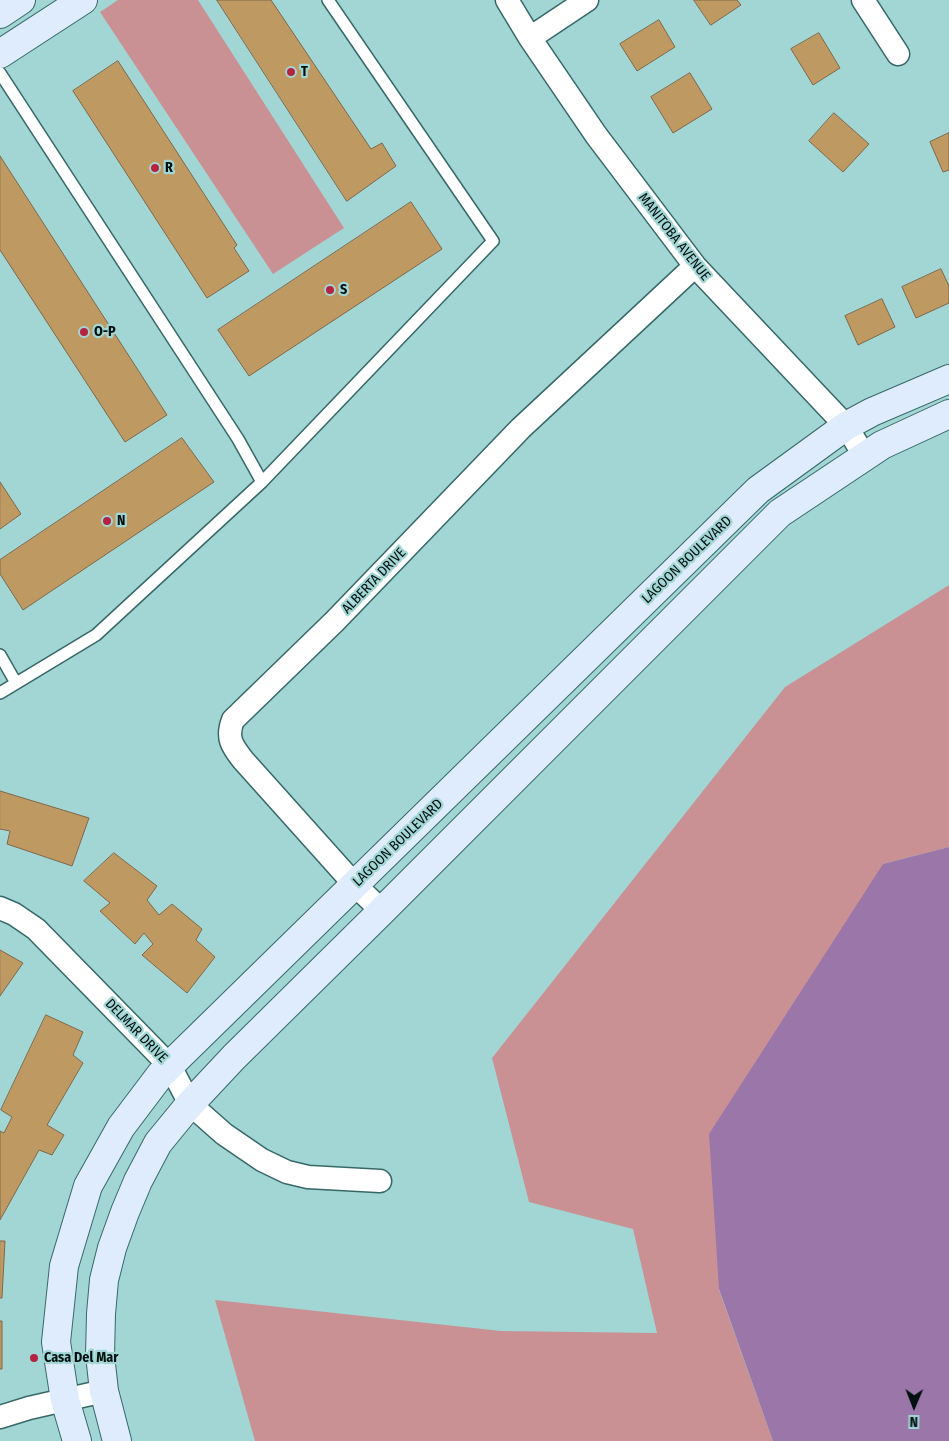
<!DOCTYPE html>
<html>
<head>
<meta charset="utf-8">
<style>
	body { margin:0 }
	#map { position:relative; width:949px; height:1441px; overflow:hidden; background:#a2d6d5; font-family:"Fira Sans Condensed",sans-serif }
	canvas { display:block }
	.north { position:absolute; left:889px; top:1381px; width:50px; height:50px; -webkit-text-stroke:4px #a2d6d5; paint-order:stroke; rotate:181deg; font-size:14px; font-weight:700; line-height:20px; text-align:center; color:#000f0f }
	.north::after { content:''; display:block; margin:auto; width:18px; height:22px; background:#000f0f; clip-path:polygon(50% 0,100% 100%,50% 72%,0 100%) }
</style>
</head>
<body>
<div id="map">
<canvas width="949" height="1441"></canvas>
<div class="north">N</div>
</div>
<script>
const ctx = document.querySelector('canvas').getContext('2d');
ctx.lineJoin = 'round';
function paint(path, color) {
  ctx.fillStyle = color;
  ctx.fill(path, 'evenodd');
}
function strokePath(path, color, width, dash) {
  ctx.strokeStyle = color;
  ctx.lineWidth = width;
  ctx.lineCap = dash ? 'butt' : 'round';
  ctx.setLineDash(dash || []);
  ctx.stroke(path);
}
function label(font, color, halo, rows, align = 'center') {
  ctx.font = font + ' "Fira Sans Condensed",sans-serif';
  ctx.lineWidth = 4.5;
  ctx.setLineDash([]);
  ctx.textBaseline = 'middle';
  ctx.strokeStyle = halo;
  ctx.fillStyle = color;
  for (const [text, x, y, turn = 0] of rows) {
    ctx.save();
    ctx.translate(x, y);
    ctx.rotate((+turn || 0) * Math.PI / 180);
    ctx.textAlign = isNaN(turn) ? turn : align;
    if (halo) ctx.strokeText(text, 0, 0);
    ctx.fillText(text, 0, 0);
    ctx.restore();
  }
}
const green = new Path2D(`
	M118 0H198L344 228 273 274 100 12Z
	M949 585V847L883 864 719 1290 773 1441H255L215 1300 501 1331 657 1333 633 1229 529 1202 492 1058 785 687Z`);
const water = new Path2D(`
	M949 847V1441H773L719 1289 709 1134 883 864Z`);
const building = new Path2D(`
	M217 0H271L371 149 382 143 396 166 347 201Z
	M694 0H737L741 5 711 25Z
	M659 20 675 47 637 71 620 44Z
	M819 33 840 68 813 85 791 49Z
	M118 61 237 245 234 248 249 271 207 298 73 91Z
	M690 73 712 109 673 133 651 97Z
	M834 113 869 144 843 172 809 141Z
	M949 133V170L943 172 930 142Z
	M0 156 167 415 125 442 0 250Z
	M411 202 442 249 249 376 218 330Z
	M941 269 949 286V303L916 318 902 287Z
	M882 299 895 327 858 345 845 316Z
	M182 438 214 482 23 610 0 574V560Z
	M0 482 21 514 0 529Z
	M0 791 89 818 72 866 7 844 10 831 0 829Z
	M114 853 157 886 147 900 159 915 172 904 202 929 196 940 215 957 187 993 142 955 153 944 144 933 135 944 100 911 110 903 84 881Z
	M0 950 23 963 0 996Z
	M46 1015 83 1032 73 1055 83 1063 47 1125 64 1135 52 1155 39 1150 0 1220V1131L4 1133 12 1117 1 1110Z
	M0 1241H5L2 1298H0Z
	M0 1321H2V1369H0Z`);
const lane = new Path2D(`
	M0 73 238 439 262 482
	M0 655 16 683
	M0 693 96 635 262 482 493 241 328 0`);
const street = new Path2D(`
	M507 0 530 38 596 135 695 266 846 426 864 455
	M863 0 898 54
	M530 38 587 0
	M0 908 14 914 36 929 170 1066 190 1104 224 1134 262 1160 287 1172 308 1177 380 1181
	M382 911 355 885 243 760C232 746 226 738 233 720L335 621 521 428 695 266
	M0 1417 29 1408 104 1391`);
const secondary = new Path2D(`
	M0 14 21 0
	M0 54 83 0
	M77 1441 65 1400 56 1342 64 1266 88 1186 121 1127 161 1074 758 490 846 426 872 412 949 379
	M117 1441 104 1391 100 1355 101 1314 104 1280 112 1248 125 1212 138 1181 158 1143 190 1104 234 1057 382 911 780 513 882 445 949 414`);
const markers = [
	[291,72,5,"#b52341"],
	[155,168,5,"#b52341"],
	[330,290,5,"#b52341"],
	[84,332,5,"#b52341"],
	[107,521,5,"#b52341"],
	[34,1358,5,"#b52341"]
];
const poiNames = [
	["T",301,72],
	["R",165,168],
	["S",340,290],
	["O-P",94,332],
	["N",117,521],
	["Casa Del Mar",44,1358]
];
const streetNames = [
	["MANITOBA AVENUE",674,237,52],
	["LAGOON BOULEVARD",687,560,-44],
	["ALBERTA DRIVE",374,581,-46],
	["LAGOON BOULEVARD",398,843,-44],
	["DELMAR DRIVE",136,1031,46]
];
paint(green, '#ca9194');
paint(water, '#9a76a9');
paint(building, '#bf9962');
strokePath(building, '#7e6849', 1);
strokePath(lane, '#376868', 14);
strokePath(street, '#376868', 25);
strokePath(secondary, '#376868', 30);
strokePath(lane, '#fff', 11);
strokePath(street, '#fff', 22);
strokePath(secondary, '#dfecfd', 28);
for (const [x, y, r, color] of markers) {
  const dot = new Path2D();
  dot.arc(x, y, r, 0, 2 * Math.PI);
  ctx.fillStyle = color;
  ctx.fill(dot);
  strokePath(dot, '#a2d6d5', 2);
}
label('bold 14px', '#000f0f', '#a2d6d5', poiNames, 'left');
label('14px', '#000f0f', '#a2d6d5', streetNames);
</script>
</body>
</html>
